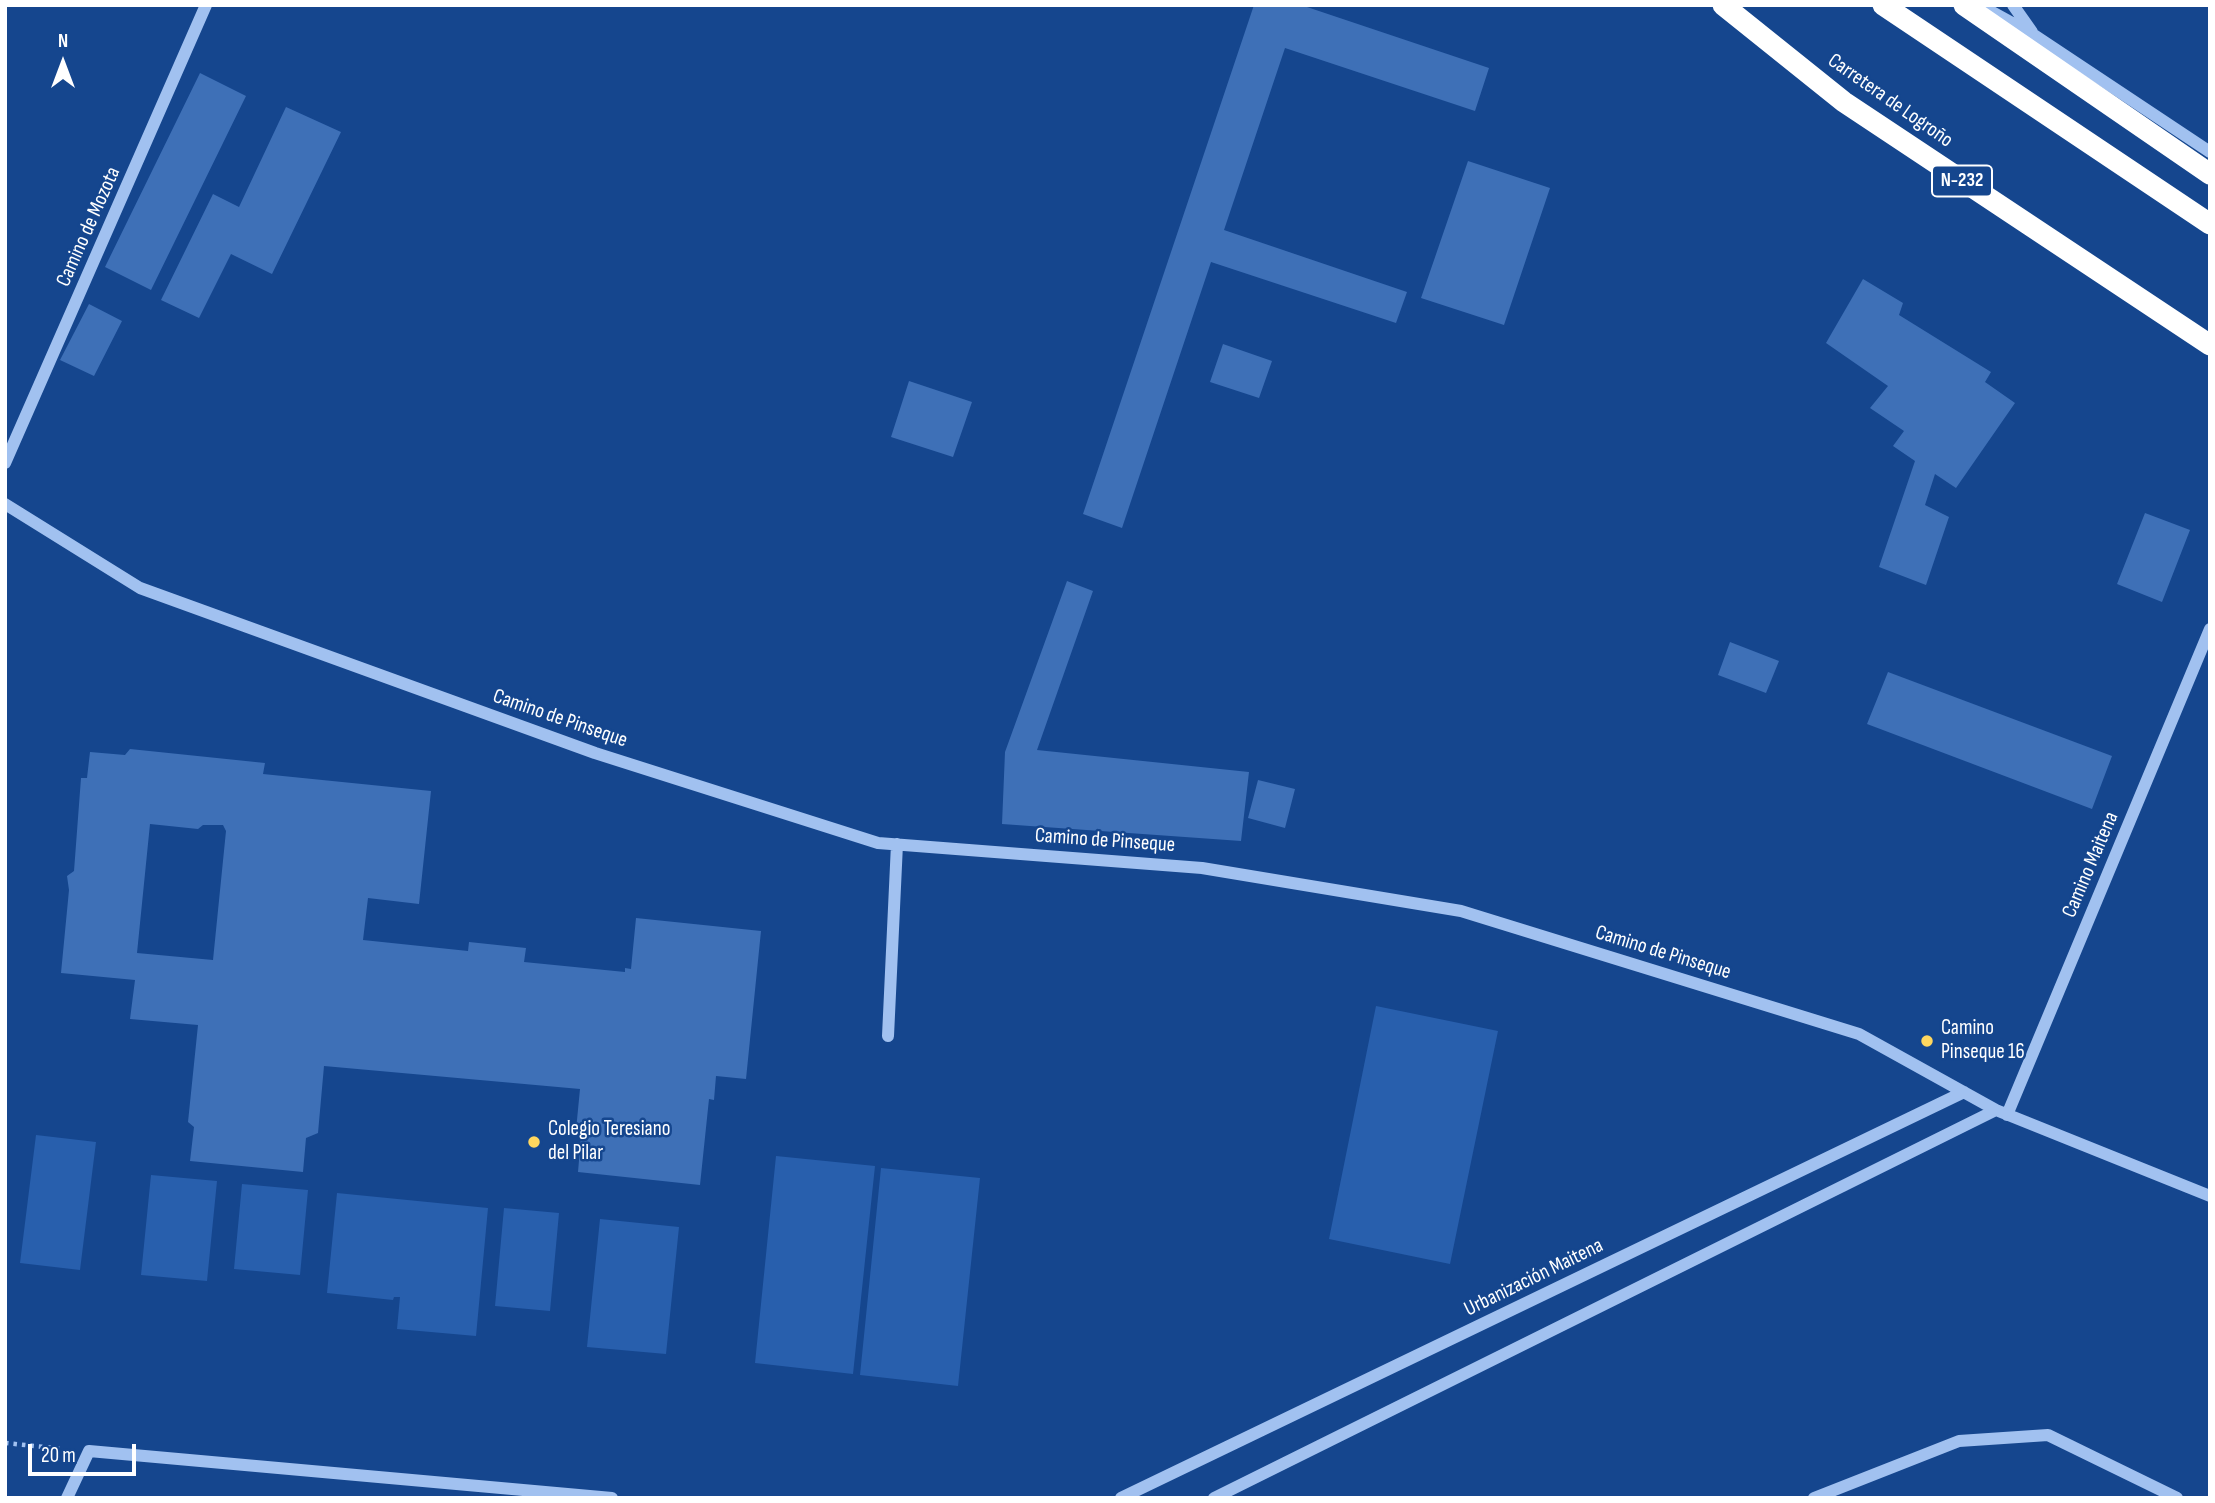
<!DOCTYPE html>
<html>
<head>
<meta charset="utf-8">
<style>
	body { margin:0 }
	#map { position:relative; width:2215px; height:1503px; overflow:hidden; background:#15468e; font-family:"Sofia Sans Condensed",sans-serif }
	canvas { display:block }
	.frame { position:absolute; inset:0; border:7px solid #fff; pointer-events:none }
	.north { position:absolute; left:28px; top:28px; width:70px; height:70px; -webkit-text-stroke:5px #15468e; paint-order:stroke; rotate:0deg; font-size:19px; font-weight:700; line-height:28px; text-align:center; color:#fff }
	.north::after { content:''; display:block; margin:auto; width:24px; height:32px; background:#fff; clip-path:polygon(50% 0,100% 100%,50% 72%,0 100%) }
	.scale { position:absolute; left:28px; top:1444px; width:108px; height:32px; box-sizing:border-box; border:4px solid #fff; border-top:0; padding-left:9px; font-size:21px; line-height:24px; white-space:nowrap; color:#fff; -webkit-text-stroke:5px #15468e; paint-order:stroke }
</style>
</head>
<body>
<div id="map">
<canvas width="2215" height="1503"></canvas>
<div class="frame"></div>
<div class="north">N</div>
<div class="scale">20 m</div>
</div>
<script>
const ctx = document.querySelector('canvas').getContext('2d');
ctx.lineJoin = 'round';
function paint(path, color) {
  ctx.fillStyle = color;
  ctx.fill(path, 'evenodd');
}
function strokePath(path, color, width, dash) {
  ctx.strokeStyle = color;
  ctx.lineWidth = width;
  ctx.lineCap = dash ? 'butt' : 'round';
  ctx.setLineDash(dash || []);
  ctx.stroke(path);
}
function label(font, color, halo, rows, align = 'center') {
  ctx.font = font + ' "Sofia Sans Condensed",sans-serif';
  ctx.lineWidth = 5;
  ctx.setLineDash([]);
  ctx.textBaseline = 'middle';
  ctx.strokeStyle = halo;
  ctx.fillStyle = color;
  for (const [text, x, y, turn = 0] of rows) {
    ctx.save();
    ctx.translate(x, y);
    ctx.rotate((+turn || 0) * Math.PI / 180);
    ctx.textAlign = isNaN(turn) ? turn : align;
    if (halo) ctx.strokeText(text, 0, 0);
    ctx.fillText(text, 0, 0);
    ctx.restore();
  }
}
const green = new Path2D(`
	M1376 1006 1498 1031 1450 1264 1329 1239Z
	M36 1135 96 1142 80 1270 20 1263Z
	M776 1156 875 1166 853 1374 755 1363Z
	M881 1168 980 1178 958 1386 860 1375Z
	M151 1175 217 1181 207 1281 141 1275Z
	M242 1184 308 1190 300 1275 234 1269Z
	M337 1193 488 1208 476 1336 397 1329 400 1297H394L393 1300 327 1293Z
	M504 1208 559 1213 550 1311 495 1306Z
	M600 1219 679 1227 666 1354 587 1347Z`);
const building = new Path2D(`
	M1254 5H1301L1489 68 1475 111 1285 48 1224 230 1407 292 1396 323 1211 262 1122 528 1083 514Z
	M200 73 246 96 151 290 105 267Z
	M286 107 341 132 272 274 231 254 199 318 161 300 213 194 239 207Z
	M1468 161 1550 188 1504 325 1421 298Z
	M1863 279 1903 303 1899 315 1991 372 1985 382 2015 403 1956 488 1935 474 1925 505 1949 517 1926 585 1879 567 1915 461 1893 446 1904 431 1870 408 1888 386 1826 343Z
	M89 304 122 321 94 376 60 360Z
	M1223 344 1272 361 1259 398 1210 382Z
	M909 381 972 402 953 457 891 437Z
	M2145 513 2190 530 2162 602 2117 584Z
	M1067 581 1093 591 1037 750 1249 772 1241 841 1002 824 1005 752Z
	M1730 642 1779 661 1766 693 1718 675Z
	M1888 672 2112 756 2092 809 1867 724Z
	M130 749 265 763 263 774 431 791 419 904 368 898 363 940 468 951 469 942 526 948 524 962 625 972V968L631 969 636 918 761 931 746 1079 716 1076 714 1100 709 1099 700 1185 578 1172 581 1137 576 1130 580 1089 324 1066 318 1133 306 1138 303 1172 190 1161 194 1127 188 1122 198 1025 130 1019 135 980 61 973 69 890 67 876 74 871 81 778H87L90 752 125 755ZM150 824 198 829 203 825H223L226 831 213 960 137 953Z
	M1258 780 1295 789 1285 828 1248 818Z`);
const path = new Path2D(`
	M5 1443 64 1449`);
const minor = new Path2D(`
	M2013 5 2032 32
	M1983 7 2034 35 2210 152
	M5 463 206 5
	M5 504 140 588 595 753 878 843 1202 868 1461 911 1859 1034 1996 1110 2210 1196
	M888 1036 897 844
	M2007 1115 2210 629
	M67 1498 89 1451 612 1498
	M1121 1498 1964 1092
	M1214 1498 1996 1110
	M1814 1498 1959 1441 2048 1435 2177 1498`);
const highway = new Path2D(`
	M1723 5 1844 102 2210 345
	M1883 5 2210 224
	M1964 5 2210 174`);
const markers = [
	[1927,1041,7,"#ffd75f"],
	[534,1142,7,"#ffd75f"]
];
const shields = [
	[1962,181,60]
];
const shieldNames = [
	["N-232",1962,181]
];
const streetNames = [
	["Carretera de Logroño",1890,101,35],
	["Camino de Mozota",89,227,-66],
	["Camino de Pinseque",560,719,19],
	["Camino de Pinseque",1105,841,4],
	["Camino Maitena",2091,865,-67],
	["Camino de Pinseque",1663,953,17],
	["Urbanización Maitena",1534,1278,-26]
];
const poiNames = [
	["Camino",1941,1029],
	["Pinseque 16",1941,1053],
	["Colegio Teresiano",548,1130],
	["del Pilar",548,1154]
];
paint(green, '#285fad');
paint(building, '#3e70b7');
strokePath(path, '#a1c1f0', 4.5, [3.5, 5]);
strokePath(minor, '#a1c1f0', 12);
strokePath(highway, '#fff', 21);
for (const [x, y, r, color] of markers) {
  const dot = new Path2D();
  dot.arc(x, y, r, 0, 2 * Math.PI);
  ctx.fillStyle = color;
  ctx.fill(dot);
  strokePath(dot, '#15468e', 2.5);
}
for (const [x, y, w] of shields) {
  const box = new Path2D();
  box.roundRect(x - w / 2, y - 15.5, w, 31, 5);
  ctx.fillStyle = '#15468e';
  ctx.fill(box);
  strokePath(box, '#fff', 2);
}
label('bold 19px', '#fff', null, shieldNames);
label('21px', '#fff', '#15468e', streetNames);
label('21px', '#fff', '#15468e', poiNames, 'left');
</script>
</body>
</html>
